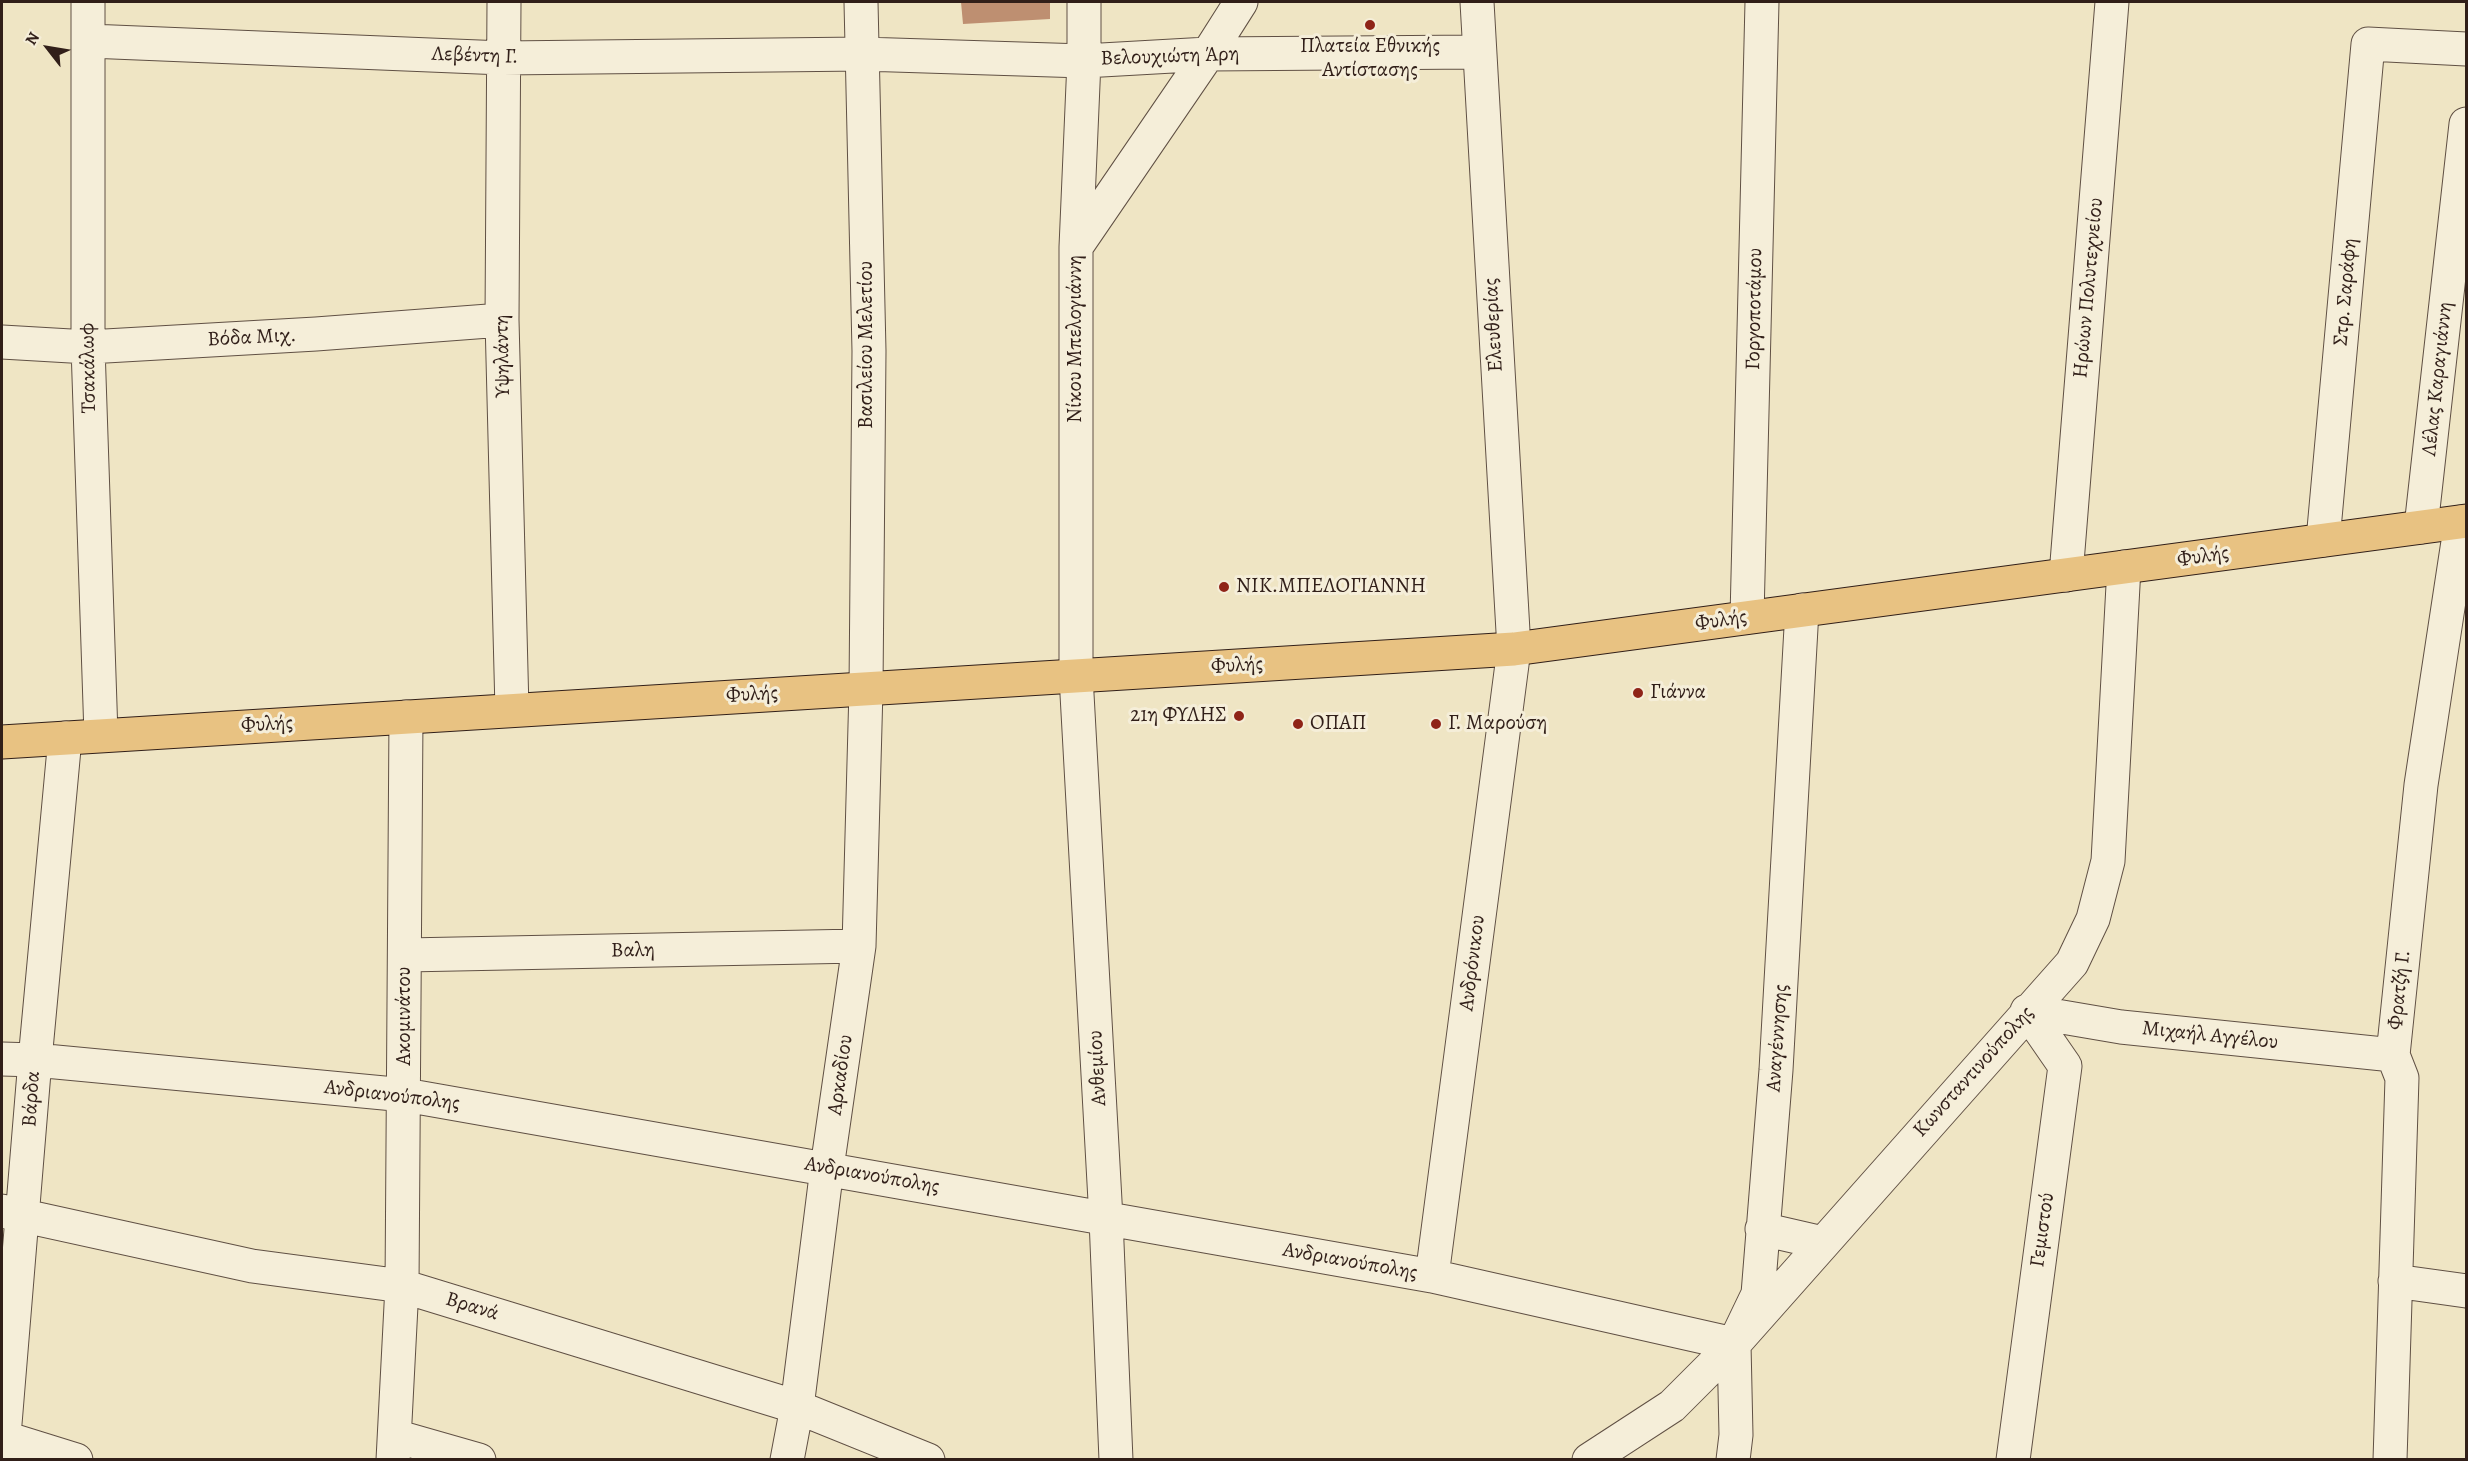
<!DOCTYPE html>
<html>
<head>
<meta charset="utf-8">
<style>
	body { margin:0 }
	#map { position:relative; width:2468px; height:1461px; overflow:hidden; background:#efe5c4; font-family:Alegreya,serif }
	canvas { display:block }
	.frame { position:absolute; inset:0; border:3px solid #311f19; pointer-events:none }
	.north { position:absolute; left:18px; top:18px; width:60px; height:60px; -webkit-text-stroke:4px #f5eed9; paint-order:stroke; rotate:301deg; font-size:16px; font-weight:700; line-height:24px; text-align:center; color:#311f19 }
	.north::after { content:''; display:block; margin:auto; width:21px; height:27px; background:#311f19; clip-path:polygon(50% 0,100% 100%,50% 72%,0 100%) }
</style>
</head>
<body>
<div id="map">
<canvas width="2468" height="1461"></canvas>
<div class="frame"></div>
<div class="north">N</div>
</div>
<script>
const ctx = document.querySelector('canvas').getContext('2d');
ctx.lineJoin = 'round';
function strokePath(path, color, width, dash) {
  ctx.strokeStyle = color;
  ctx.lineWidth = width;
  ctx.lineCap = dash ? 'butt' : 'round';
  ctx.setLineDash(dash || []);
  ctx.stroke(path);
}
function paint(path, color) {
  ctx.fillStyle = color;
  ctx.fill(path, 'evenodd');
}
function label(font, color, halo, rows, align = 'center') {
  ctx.font = font + ' Alegreya,serif';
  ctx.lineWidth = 6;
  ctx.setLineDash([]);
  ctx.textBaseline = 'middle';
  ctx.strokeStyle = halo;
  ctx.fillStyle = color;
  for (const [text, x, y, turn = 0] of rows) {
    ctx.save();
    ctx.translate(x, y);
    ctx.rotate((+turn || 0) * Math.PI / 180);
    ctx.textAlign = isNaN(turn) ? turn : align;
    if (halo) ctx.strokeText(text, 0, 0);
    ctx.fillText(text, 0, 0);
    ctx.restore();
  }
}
const minor = new Path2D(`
	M88 2V347L101 735
	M504 2 502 320 512 710
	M1084 2V61L1076 247V676L1106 1219 1116 1460
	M89 41 503 58 862 54 1084 61 1208 54 1478 52
	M1076 247 1208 54 1241 2
	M2 342 88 347 316 334 502 320
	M2421 527 2466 124
	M2323 540 2368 44 2466 49
	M2066 575 2112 2
	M1747 617 1762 2
	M406 955 859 946
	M2027 1011 2121 1027 2393 1055
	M2 1059 35 1060 405 1095 1432 1276 1734 1344
	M2 1211 252 1266 402 1286 797 1407 928 1460
	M1762 1229 1823 1243
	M1432 1276 1514 649 1477 2
	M2395 1281 2466 1291
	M395 1436 479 1460
	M2 1437 76 1460
	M2 1460 35 1060 65 738
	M393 1460 402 1286 406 717
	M787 1460 797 1407 827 1168 859 946 866 689 869 351 861 2
	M1589 1460 1672 1406 1734 1344 2072 963 2093 919 2108 861 2124 567
	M1733 1460 1736 1435 1734 1344 1758 1294 1776 1070 1802 610
	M2013 1460 2065 1066 2027 1011
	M2390 1460 2402 1078 2393 1055 2421 785 2461 522`);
const major = new Path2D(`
	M2 742 1514 649 2466 521`);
const wall = new Path2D(`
	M961 2H1050V19L963 24Z`);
const markers = [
	[1370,25,6,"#8f2418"],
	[1224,587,6,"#8f2418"],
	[1638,693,6,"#8f2418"],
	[1239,716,6,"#8f2418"],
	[1298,724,6,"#8f2418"],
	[1436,724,6,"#8f2418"]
];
const poiNames = [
	["Πλατεία Εθνικής",1370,47,"center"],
	["Αντίστασης",1370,71,"center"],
	["ΝΙΚ.ΜΠΕΛΟΓΙΑΝΝΗ",1236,587],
	["Γιάννα",1650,693],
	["21η ΦΥΛΗΣ",1227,716,"right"],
	["ΟΠΑΠ",1310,724],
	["Γ. Μαρούση",1448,724]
];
const streetNames = [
	["Λεβέντη Γ.",475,56,2],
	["Βελουχιώτη Άρη",1170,57,-2],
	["Ηρώων Πολυτεχνείου",2089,288,-85],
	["Στρ. Σαράφη",2346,292,-85],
	["Γοργοποτάμου",1755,309,-89],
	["Ελευθερίας",1494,325,-93],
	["Βόδα Μιχ.",252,338,-3],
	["Νίκου Μπελογιάννη",1076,339,-90],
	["Βασιλείου Μελετίου",867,345,-90],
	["Υψηλάντη",503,356,-91],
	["Τσακάλωφ",89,368,-91],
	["Λέλας Καραγιάννη",2438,379,-84],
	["Φυλής",2203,557,-8],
	["Φυλής",1721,621,-8],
	["Φυλής",1237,666,-3],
	["Φυλής",752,695,-3],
	["Φυλής",267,725,-3],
	["Βαλη",633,951,-1],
	["Ανδρόνικου",1473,963,-83],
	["Φρατζή Γ.",2400,990,-84],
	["Ακομινάτου",405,1016,-90],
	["Μιχαήλ Αγγέλου",2210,1036,6],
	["Αναγέννησης",1778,1038,-86],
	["Ανθεμίου",1098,1068,-93],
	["Κωνσταντινούπολης",1974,1072,-48],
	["Αρκαδίου",841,1075,-82],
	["Ανδριανούπολης",392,1096,7],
	["Βάρδα",32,1099,-86],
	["Ανδριανούπολης",872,1176,10],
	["Γεμιστού",2043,1230,-82],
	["Ανδριανούπολης",1350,1262,10],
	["Βρανά",472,1307,17]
];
strokePath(minor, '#605044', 35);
strokePath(major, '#311f19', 35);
strokePath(minor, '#f5eed9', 33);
strokePath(major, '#e8c282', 33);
paint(wall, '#be8f71');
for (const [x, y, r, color] of markers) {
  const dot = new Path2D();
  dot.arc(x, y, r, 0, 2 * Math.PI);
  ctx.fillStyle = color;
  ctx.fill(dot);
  strokePath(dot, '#f5eed9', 2);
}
label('21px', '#311f19', '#f5eed9', poiNames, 'left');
label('21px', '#311f19', '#f5eed9', streetNames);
</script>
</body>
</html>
